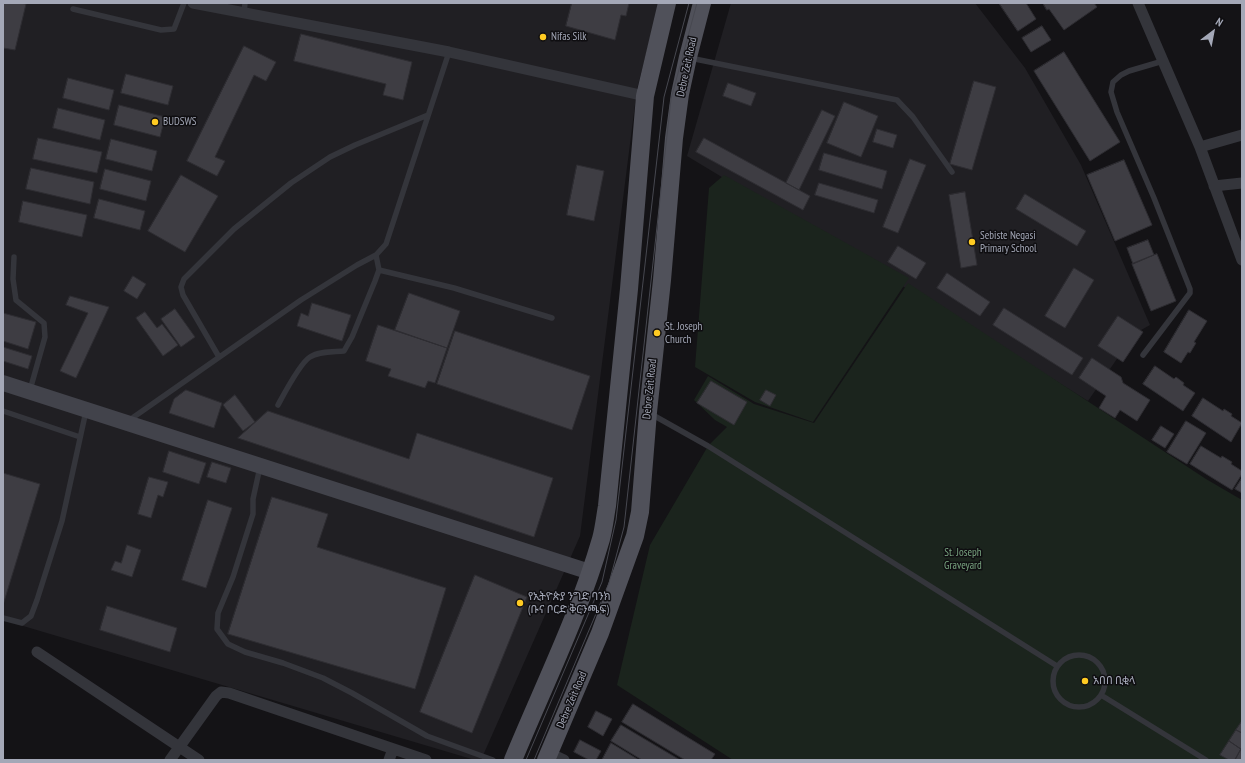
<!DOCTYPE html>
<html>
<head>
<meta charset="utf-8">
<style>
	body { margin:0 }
	#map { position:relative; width:1245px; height:763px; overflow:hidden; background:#141316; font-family:"PT Sans Narrow",sans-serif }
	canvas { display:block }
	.frame { position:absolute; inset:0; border:4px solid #a4a8b7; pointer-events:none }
	.north { position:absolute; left:1193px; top:12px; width:40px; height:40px; -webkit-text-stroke:3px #0f0e11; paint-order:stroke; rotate:32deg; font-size:11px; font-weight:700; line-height:16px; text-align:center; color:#a4a8b7 }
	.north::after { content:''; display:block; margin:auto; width:14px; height:18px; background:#a4a8b7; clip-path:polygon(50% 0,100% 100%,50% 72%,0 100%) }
</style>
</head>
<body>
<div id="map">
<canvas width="1245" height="763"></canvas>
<div class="frame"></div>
<div class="north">N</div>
</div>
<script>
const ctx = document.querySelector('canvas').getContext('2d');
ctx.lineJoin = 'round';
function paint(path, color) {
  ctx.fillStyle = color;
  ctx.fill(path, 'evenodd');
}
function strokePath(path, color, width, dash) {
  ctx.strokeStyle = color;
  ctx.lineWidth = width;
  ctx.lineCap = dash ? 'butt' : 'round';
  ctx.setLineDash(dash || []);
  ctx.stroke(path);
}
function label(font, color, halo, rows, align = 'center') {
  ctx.font = font + ' "PT Sans Narrow","Noto Sans Ethiopic",sans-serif';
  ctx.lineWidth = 3;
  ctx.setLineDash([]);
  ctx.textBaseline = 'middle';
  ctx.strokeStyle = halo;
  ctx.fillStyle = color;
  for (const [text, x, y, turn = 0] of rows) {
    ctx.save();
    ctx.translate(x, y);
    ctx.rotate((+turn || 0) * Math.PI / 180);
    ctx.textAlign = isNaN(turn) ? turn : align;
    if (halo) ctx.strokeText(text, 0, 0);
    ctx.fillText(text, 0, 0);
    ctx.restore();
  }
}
const built = new Path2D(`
	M3 3H659L637 89 580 536 481 760H475L3 620Z
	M731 3H975L1025 68 1081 165 1150 325 1134 334 1088 401 957 319 687 156Z`);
const green = new Path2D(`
	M724 175 909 278 813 422 755 402 695 367 709 188Z
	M908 283 1206 479 1242 500V760H733L617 685 650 545 708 446 727 427 715 420 694 400 708 376 754 404 814 423Z`);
const building = new Path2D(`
	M3 3H20L26 4 15 50 3 48Z
	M572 3H629L626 16 621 15 615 40 566 26Z
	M999 3H1026L1036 19 1018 31Z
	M1043 3H1094L1097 7 1064 30 1049 9 1047 10Z
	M1042 26 1051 40 1031 52 1022 38Z
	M301 34 412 62 403 100 383 95 386 84 294 61Z
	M244 46 276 62 266 81 254 75 215 157 225 161 217 176 187 161Z
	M1064 52 1120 142 1090 161 1034 71Z
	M126 74 173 86 168 105 121 93Z
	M68 78 114 90 109 110 63 98Z
	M974 81 996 87 972 170 950 164Z
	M728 83 756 93 751 106 723 96Z
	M844 102 878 116 861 157 827 143Z
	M119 105 165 117 160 137 114 125Z
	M58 108 105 120 100 140 53 128Z
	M822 110 835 116 799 190 786 183Z
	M877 129 897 135 893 148 873 142Z
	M38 138 102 152 97 173 33 159Z
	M704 138 810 196 803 210 696 152Z
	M111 139 157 151 152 171 106 159Z
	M824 153 887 171 882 189 819 170Z
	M910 159 926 165 898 233 883 227Z
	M1124 160 1152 225 1115 241 1087 175Z
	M577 165 604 171 594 221 567 215Z
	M31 168 94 182 90 204 26 189Z
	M105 169 151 181 146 201 100 189Z
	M181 175 218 196 185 252 148 231Z
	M819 183 878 200 874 213 815 195Z
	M965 192 977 265 961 268 949 195Z
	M1025 194 1086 231 1077 246 1016 209Z
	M99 199 145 211 140 230 94 218Z
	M23 201 87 215 82 237 19 222Z
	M1148 240 1154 255 1133 264 1127 248Z
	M898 246 926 263 916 279 888 262Z
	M1157 254 1176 301 1151 311 1132 264Z
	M1074 268 1094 280 1065 328 1045 316Z
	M947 273 990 302 980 316 937 288Z
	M133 276 146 284 137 299 124 291Z
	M409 293 460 311 447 348 395 330Z
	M70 296 109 307 76 378 60 371 88 313 66 305Z
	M312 303 351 315 342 341 297 326 301 313 308 316Z
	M1004 308 1083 358 1072 375 993 325Z
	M175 309 195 337 181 347 161 319Z
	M1189 310 1207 321 1194 342 1196 343 1190 353 1188 352 1181 363 1164 352Z
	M145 312 157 328 162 324 178 345 163 356 136 318Z
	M3 313 36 322 28 349 3 341Z
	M1118 316 1143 332 1123 362 1098 346Z
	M378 325 447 348 435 383 428 381 425 388 388 376 391 369 366 361Z
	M455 331 590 376 572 430 437 384Z
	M3 347 32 356 28 369 3 361Z
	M1092 358 1121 377 1123 383 1150 400 1137 421 1120 410 1115 418 1099 408 1106 396 1079 378Z
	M1155 366 1174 379 1176 377 1184 383 1183 385 1195 393 1183 411 1143 384Z
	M711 381 747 402 734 425 697 403Z
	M186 390 222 403 214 428 169 413 174 399Z
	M766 390 776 395 770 406 760 400Z
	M235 395 255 422 243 431 223 405Z
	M1203 398 1223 411 1224 409 1232 414 1231 416 1242 423 1231 442 1192 416Z
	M268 411 409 459 417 433 553 478 534 537 238 438Z
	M1186 421 1206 433 1187 464 1167 452Z
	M1161 426 1174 434 1165 448 1152 440Z
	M1201 446 1221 458 1222 456 1232 462 1231 464 1242 471V474L1232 490 1190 464Z
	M169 451 206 463 199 484 163 472Z
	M212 462 231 468 226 483 207 477Z
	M3 473 40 484 3 605Z
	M149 477 168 482 163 497 158 495 151 518 138 514Z
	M1242 478V493L1235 489Z
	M272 497 328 514 317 547 446 588 415 689 228 634Z
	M208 500 232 508 206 588 182 580Z
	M127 545 141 550 132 577 111 570 115 561 121 563Z
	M475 575 527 597 472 733 420 712Z
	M107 606 177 628 170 652 100 630Z
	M633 704 715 754 711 760H685L622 722Z
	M596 711 612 719 603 736 588 727Z
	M1242 721V733L1236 730Z
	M621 725 680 760H642L611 741Z
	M1236 730 1242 733V750L1229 741Z
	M580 740 601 751 596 760H589L574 752Z
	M1229 741 1241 749 1235 760H1229L1220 755Z
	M611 743 639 760H602Z
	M1241 749 1242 760H1235Z`);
const lane = new Path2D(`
	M73 9 161 30 174 29 184 3
	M244 13 245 3
	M690 58 897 100 913 117 952 172
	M14 257 13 279 16 300 44 323 45 337 30 390
	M379 270 454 288 552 318
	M1143 355 1190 293V289L1154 198 1117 112 1111 92 1113 82 1121 75 1129 71 1163 61
	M219 357 183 295 181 287 184 279 234 229 291 183 330 157 355 145 428 115
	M278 405C284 394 300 363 310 357 319 351 333 352 344 351L352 337 375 281 379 270 376 255
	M3 411 80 437
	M651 414 708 446 1057 666
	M128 421 301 300 357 265 376 255 386 244 449 52
	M260 467 253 499V514L233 577 218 613 217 629 228 644 245 652 283 663 323 678 352 693 427 736 493 760
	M3 618 22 623 31 616 37 600 62 521 86 411
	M1053 681a26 26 0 1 1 52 0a26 26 0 1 1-52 0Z
	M1101 695 1206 760`);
const street = new Path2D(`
	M193 3 449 52 645 96
	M1138 3 1200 147 1242 260
	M1200 147 1242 135
	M1214 186 1242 183
	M37 652 199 760
	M549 753 564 760
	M170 760 216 696 221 692 229 693 426 760
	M389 760 393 749`);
const secondary = new Path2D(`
	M3 383 590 572`);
const primary = new Path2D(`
	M513 760C543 687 579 615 601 539 604 528 605 517 607 506L629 289 645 96 667 3
	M546 760 600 633 635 536 640 512 648 412 662 280 674 138 680 94 688 57 702 3`);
const tram = new Path2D(`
	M526 760 602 582 616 520 664 97 689 3
	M534 760 609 583 624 527 671 99 697 3`);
const markers = [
	[543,37,4,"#ffcb22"],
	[155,122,4,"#ffcb22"],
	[972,242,4,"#ffcb22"],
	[657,333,4,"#ffcb22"],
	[520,603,4,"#ffcb22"],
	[1085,681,4,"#ffcb22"]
];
const poiNames = [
	["Nifas Silk",551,37],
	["BUDSWS",163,122],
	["Sebiste Negasi",980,236],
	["Primary School",980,249],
	["St. Joseph",665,327],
	["Church",665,340],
	["የኢትዮጵያ ንግድ ባንክ",528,597],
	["(ቡና ቦርድ ቅርንጫፍ)",528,610],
	["አበበ ቢቂላ",1093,681]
];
const streetNames = [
	["Debre Zeit Road",687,67,-78],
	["Debre Zeit Road",650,389,-84],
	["Debre Zeit Road",572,700,-67]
];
const parkNames = [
	["St. Joseph",963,553],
	["Graveyard",963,566]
];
paint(built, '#201f23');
paint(green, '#1b241d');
paint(building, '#3e3d43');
strokePath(building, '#2e2d32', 1);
strokePath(lane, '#34353b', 5.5);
strokePath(street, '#34353b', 11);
strokePath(secondary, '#42434b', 16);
strokePath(primary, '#50515a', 18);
strokePath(tram, '#474850', 1);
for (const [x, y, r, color] of markers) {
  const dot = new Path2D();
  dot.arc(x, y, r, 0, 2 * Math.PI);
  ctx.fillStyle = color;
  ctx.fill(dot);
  strokePath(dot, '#0f0e11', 1.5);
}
label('11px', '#a4a8b7', '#0f0e11', poiNames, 'left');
label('11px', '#a4a8b7', '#0f0e11', streetNames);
label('11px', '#79a480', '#0f0e11', parkNames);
</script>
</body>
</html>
